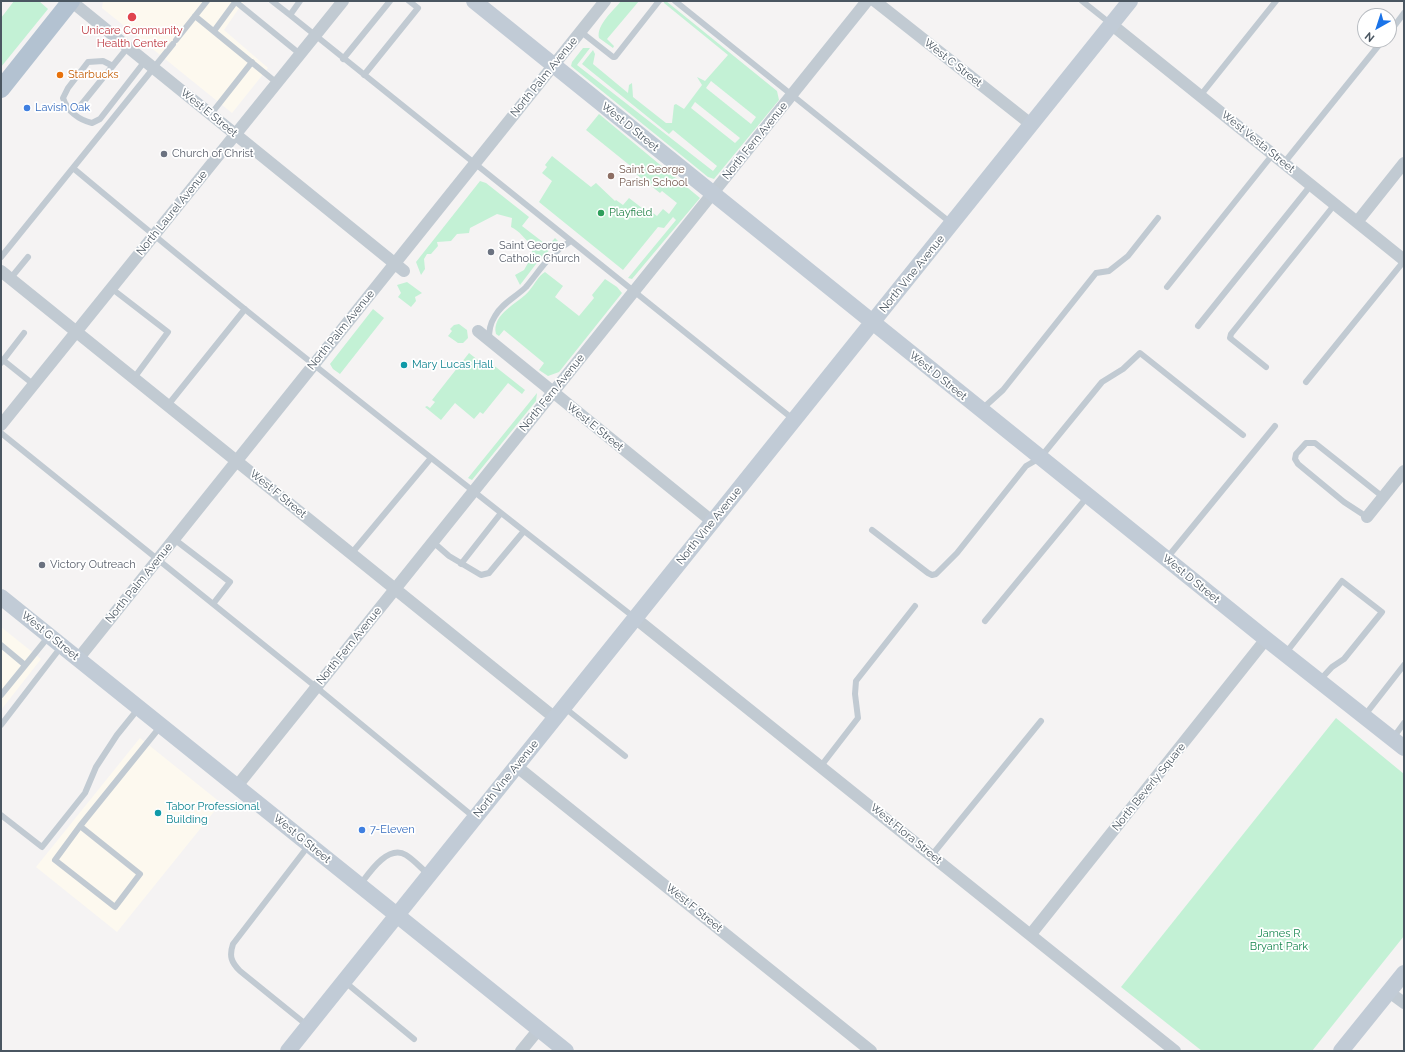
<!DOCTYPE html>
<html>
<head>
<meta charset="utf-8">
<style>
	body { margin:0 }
	#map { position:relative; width:1405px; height:1052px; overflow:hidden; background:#f5f3f3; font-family:Raleway,sans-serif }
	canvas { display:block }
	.frame { position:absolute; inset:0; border:2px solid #4a5661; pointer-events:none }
	.north { position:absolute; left:1357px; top:8px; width:40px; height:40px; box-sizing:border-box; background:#fff; border:1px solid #b7bbc0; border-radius:50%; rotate:219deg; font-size:11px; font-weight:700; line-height:16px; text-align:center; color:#4a5661 }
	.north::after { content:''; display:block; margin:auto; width:14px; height:18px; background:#1a73e8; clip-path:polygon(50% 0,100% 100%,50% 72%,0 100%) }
</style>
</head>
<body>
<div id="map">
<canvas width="1405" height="1052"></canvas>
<div class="frame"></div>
<div class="north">N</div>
</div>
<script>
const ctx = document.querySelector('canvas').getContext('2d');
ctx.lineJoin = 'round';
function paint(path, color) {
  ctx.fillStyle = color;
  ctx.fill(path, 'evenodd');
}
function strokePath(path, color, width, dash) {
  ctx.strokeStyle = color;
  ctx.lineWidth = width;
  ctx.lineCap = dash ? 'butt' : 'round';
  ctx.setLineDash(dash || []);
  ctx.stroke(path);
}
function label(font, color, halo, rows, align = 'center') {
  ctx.font = font + ' Raleway,sans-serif';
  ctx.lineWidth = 3.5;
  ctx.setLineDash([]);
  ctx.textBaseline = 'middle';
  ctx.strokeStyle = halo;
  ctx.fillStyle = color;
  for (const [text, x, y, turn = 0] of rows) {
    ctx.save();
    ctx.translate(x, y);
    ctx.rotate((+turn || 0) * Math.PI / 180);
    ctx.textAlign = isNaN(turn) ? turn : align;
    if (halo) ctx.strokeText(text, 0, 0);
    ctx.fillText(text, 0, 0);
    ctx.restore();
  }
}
const commercial = new Path2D(`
	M103 1H244L224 30 268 68 232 113 102 8Z
	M1 627 41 659 1 710Z
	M140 738 221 803 117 932 36 867Z`);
const green = new Path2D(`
	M14 1H39L48 9 1 67V18Z
	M621 1H639L607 39 614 46 613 48 599 38C596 25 614 10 621 1Z
	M664 1H666L777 91 779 100 714 179 708 177 681 155 571 66 572 62 583 48H590L577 65 713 171 717 166 673 130 669 134 582 64 593 50 595 54 593 64 628 93 629 85 632 83 633 97 666 123H672L674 105 676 104 684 109 702 85 697 77 705 81 728 55 664 3ZM711 81 756 117 751 124 706 88ZM695 102 740 138 735 143 691 108Z
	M599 114 700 198 632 279 628 278 676 220 673 217 664 228 658 227 623 270 539 202 552 181 542 173 547 167 545 165 552 156 591 187 596 183 615 201 616 200 623 205 629 198 651 215 653 213 657 216 663 209 669 214 677 203 662 191 660 193 631 170 633 168 586 130Z
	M480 181 486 183 529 217 522 226 548 246 555 238 558 241 536 264 520 285 515 275 524 270 532 256V245C524 239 520 231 511 227L512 218 497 214 470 228 469 233 457 234 451 241 437 242 438 246 431 254H427L424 259 425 269 421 275 416 262Z
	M545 272 563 286 555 297 579 316 594 298 592 295 605 279 617 287 622 293 559 372 548 376 539 370 544 363 504 330 499 336 496 334C491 314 519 303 529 291 535 284 538 276 545 272Z
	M407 282 422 293 415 297 416 301 411 307 398 297 401 293 397 285Z
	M373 309 384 318 340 374 333 369 330 364Z
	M459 324 467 330 468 338 463 343H458L448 336 452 331 450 329 454 325Z
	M469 353 488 368 492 364 525 390 522 394 508 383 483 414 480 412 474 419 455 403 441 420 425 407 427 406 430 408 435 402 432 400Z
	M537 393 536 401 472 480 468 478Z
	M1336 718 1404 774V936L1312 1051H1202L1121 987Z`);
const lane = new Path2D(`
	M272 1 290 15 300 1
	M675 1 951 223
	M1082 1 1111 24
	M236 2 300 54
	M290 15 793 419
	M195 16 277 83
	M214 31 236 1
	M580 31 613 57H615L659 1
	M1389 33 1404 13
	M176 40 207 1
	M343 59 390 1
	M113 66 103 61 88 62 68 88 63 98C67 111 79 120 92 123L100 119 145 61
	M364 75 418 8 409 1
	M1200 96 1276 1
	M81 105 128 47
	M211 114 252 62
	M1284 163 1383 40
	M73 168C257 322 446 470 635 618
	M1 257 173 44
	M10 279 28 257
	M1167 287 1273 154
	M111 288 168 332 134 378
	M1198 326 1311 185
	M489 340C489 330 490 324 495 316 502 303 516 297 526 287 541 269 549 254 571 241
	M3 360 33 384
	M1 363 24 333
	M1266 367 1230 338 1231 334 1335 204
	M1306 382 1404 261
	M168 405 245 309
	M982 409 1003 390 1096 273 1109 271 1128 256 1158 218
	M1 433 316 687 475 818
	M1367 517 1344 502 1298 464 1295 459 1296 454 1306 443H1315L1383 497
	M872 530 928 573 932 575 936 574 957 553 1026 466 1040 458 1102 382 1123 369 1140 353 1243 435
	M174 539 230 582 213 604
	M433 542 449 556 481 575 489 573 524 531
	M351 554 431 458
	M1167 558 1275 426
	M461 564 501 513
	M985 621 1088 496
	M1 645 25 665
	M1285 654 1342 581 1382 612 1344 659 1332 667 1320 680
	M1 695 49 636
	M565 708 625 756
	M1365 715 1404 665
	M1 725 61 647
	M1393 738 1404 723
	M821 766 858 718 855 694 856 681 915 606
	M1 815 42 847 85 793 96 767 117 735 138 709
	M80 826 55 860 115 907 140 874 80 826 160 727
	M932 855 1041 721
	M360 885C369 873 388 844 406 855 414 860 421 868 428 874
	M345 982 414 1039
	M308 1026 240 971C231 962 229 956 233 944L309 845`);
const street = new Path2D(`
	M71 1 404 271
	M875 1 1032 125
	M1111 24 1404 260
	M1357 222 1404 163
	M1 271 555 718
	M478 331 713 522
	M1 425 343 1
	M1367 517 1404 471
	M635 618 1175 1051
	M78 659 605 1
	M516 766 871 1051
	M237 786 867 1
	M1031 934 1266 639
	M1389 992 1404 1003
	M521 1051 539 1029`);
const secondary = new Path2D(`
	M474 1 1266 639 1404 748
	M1 597 566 1051
	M288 1051 1130 1
	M1341 1051 1404 973`);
const primary = new Path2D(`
	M1 89 71 1`);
const markers = [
	[132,17,5,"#e0444e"],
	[60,75,4,"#e8710a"],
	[27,108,4,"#3f7fe0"],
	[164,154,4,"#6b7280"],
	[611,176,4,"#8d6e63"],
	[601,213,4,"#2e9e5b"],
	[491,252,4,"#6b7280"],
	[404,365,4,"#0f9aa8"],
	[42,565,4,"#6b7280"],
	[158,813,4,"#0f9aa8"],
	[362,830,4,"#3f7fe0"]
];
const healthNames = [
	["Unicare Community",132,31],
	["Health Center",132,44]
];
const streetNames = [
	["West C Street",953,63,38],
	["North Palm Avenue",544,77,-51],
	["West E Street",209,113,39],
	["West D Street",630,127,39],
	["North Fern Avenue",755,141,-51],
	["West Vesta Street",1258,142,39],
	["North Laurel Avenue",172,213,-51],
	["North Vine Avenue",912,274,-51],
	["North Palm Avenue",341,330,-51],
	["West D Street",938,376,39],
	["North Fern Avenue",552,393,-51],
	["West E Street",595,427,39],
	["West F Street",278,494,39],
	["North Vine Avenue",709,526,-51],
	["West D Street",1191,579,39],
	["North Palm Avenue",139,583,-51],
	["West G Street",50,636,39],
	["North Fern Avenue",349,646,-51],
	["North Vine Avenue",506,779,-51],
	["North Beverly Square",1149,787,-51],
	["West Flora Street",906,834,39],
	["West G Street",302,839,39],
	["West F Street",694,908,39]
];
const foodNames = [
	["Starbucks",68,75]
];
const shopNames = [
	["Lavish Oak",35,108],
	["7-Eleven",370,830]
];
const worshipNames = [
	["Church of Christ",172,154],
	["Saint George",499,246],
	["Catholic Church",499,259],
	["Victory Outreach",50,565]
];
const educationNames = [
	["Saint George",619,170],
	["Parish School",619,183]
];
const leisureNames = [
	["Playfield",609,213]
];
const cultureNames = [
	["Mary Lucas Hall",412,365],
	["Tabor Professional",166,807],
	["Building",166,820]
];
const parkNames = [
	["James R",1279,934],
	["Bryant Park",1279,947]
];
paint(commercial, '#fdf9ef');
paint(green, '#c3f1d5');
strokePath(lane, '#c1cad2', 6);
strokePath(street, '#c1cad2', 12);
strokePath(secondary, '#c1cbd6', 16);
strokePath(primary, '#b3c2d1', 18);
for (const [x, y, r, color] of markers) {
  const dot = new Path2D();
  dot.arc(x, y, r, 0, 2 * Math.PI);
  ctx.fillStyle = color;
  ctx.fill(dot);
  strokePath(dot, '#fff', 1.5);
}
label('11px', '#be3a42', '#fff', healthNames);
label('11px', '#4a5661', '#fff', streetNames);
label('11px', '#c56008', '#fff', foodNames, 'left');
label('11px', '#366cbe', '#fff', shopNames, 'left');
label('11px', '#5b616d', '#fff', worshipNames, 'left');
label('11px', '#785e54', '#fff', educationNames, 'left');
label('11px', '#27864d', '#fff', leisureNames, 'left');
label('11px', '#0d838f', '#fff', cultureNames, 'left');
label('11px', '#17864f', '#fff', parkNames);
</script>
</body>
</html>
